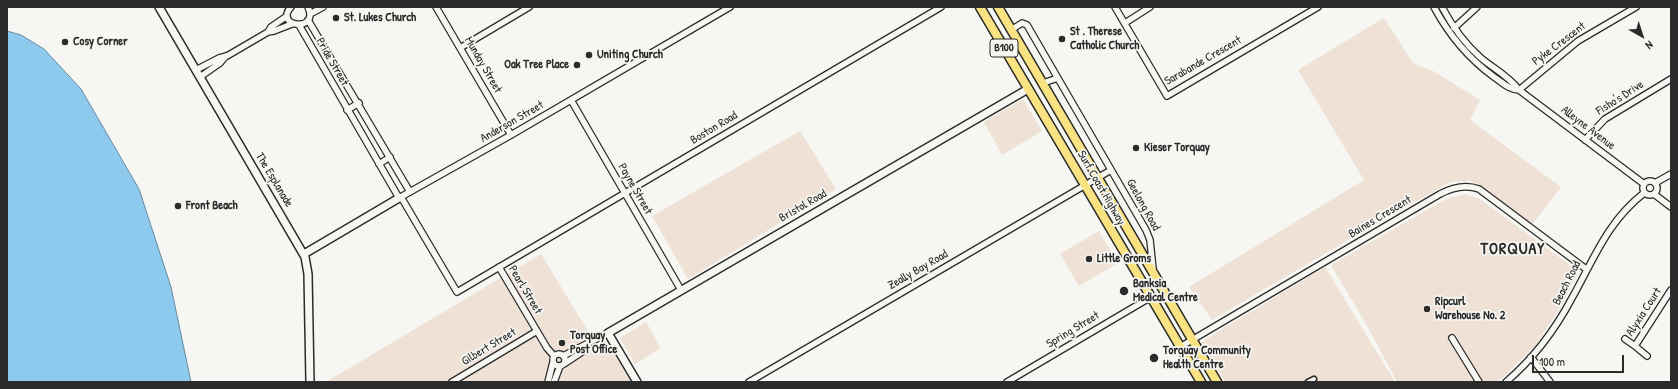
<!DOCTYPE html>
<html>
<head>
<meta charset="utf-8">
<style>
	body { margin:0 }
	#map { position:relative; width:1678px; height:389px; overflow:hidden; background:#f6f6f2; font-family:"Patrick Hand",sans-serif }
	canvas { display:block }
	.frame { position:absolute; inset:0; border:8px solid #2b2b2b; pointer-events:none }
	.north { position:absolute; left:1622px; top:16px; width:40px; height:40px; -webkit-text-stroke:3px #f6f6f2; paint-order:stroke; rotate:141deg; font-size:11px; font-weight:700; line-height:16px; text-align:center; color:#2b2b2b }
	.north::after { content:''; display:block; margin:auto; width:14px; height:18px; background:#2b2b2b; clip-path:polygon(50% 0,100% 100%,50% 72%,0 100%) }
	.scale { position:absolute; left:1532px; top:355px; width:92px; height:18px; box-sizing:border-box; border:2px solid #2b2b2b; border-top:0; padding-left:5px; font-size:12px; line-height:14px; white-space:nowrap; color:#2b2b2b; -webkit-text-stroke:3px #f6f6f2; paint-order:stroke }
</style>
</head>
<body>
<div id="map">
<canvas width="1678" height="389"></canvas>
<div class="frame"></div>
<div class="north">N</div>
<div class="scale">100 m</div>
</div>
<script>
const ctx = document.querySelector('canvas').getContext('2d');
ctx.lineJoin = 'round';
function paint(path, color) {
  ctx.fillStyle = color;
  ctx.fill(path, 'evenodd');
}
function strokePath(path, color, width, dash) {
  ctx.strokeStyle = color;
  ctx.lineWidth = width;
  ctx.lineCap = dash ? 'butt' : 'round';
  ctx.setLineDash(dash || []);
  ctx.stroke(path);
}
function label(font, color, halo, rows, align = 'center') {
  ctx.font = font + ' "Patrick Hand",sans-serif';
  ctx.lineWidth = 3.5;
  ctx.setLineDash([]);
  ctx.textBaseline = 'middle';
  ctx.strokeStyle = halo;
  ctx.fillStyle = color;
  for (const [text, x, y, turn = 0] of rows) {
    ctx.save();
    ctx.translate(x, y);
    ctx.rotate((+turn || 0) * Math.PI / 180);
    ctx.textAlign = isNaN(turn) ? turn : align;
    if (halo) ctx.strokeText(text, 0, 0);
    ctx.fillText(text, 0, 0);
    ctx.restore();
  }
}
const built = new Path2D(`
	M1384 18 1413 63 1433 71 1480 100 1470 120 1561 187 1532 225 1480 185 1470 181 1451 182 1370 227 1212 320 1189 287 1364 180 1298 70Z
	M1023 99 1042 131 1002 155 984 122Z
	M800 131 836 189 688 279 652 216Z
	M1465 194 1480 199 1575 269 1578 274 1560 308 1535 346 1498 382H1397L1365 322 1331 265 1446 199Z
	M1099 231 1118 263 1079 286 1060 254Z
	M541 254 597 346 606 341 631 382H326Z
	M1325 267 1395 382H1225L1201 342Z
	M646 322 661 348 635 364 620 338Z`);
const water = new Path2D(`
	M7 31 21 35 44 49 81 89 139 189 171 287 191 382H7Z`);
const pedestrian = new Path2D(`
	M1308 382 1314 379`);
const minor = new Path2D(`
	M291 7C273 27 320 33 308 7
	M436 7 511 135
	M1115 7 1167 96 1318 7
	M1434 7C1449 35 1468 58 1494 77 1503 83 1508 89 1519 90
	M1442 7C1452 26 1465 44 1481 58 1494 69 1509 76 1519 90L1644 184
	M310 14 323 7
	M308 20 410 192
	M1125 23 1150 7
	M299 25 399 198 511 135 730 7
	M1454 28 1477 7
	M1011 30 1022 23 1027 25 1146 230 1150 240 1153 269
	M268 32 274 31 292 24
	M460 48 529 7
	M196 70 219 58 227 56 268 32 271 27 287 16
	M200 77 220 63 226 56
	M1043 83 1058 78
	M1519 90 1578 41 1636 7
	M571 100 681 290
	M347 110 359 103
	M1585 140 1605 119 1671 79
	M379 164 390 157
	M1643 188a7 7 0 1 1 14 0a7 7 0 1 1-14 0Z
	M1655 183 1671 174
	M1654 194 1671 207
	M401 197 457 292 941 7
	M499 267 547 348 554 356
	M1452 338 1479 382
	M1625 339 1635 346
	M1180 347 1440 194C1453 187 1465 184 1479 189L1586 269
	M553 360a6 6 0 1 1 12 0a6 6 0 1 1-12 0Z
	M563 356 608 333
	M1647 356 1635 346 1671 290
	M1531 357 1550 382
	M564 364 582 352 588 345
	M452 382 537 331
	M548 382 553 362
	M554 382 560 366
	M749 382 1111 170
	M1007 382 1151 297
	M1506 382C1533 359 1555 330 1572 298 1594 259 1607 222 1644 193`);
const tertiary = new Path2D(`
	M159 7 305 257 308 274 310 382
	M304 254 399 198
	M637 382 608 333 1028 89`);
const primary = new Path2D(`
	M980 7 1201 382
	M998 7 1217 382`);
const markers = [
	[336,18,4,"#2b2b2b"],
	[1062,39,4,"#2b2b2b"],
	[65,42,4,"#2b2b2b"],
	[589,55,4,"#2b2b2b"],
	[577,65,4,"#2b2b2b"],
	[1136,148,4,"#2b2b2b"],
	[178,206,4,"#2b2b2b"],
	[1089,259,4,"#2b2b2b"],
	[1124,291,5,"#2b2b2b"],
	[1427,309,4,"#2b2b2b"],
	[562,343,4,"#2b2b2b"],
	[1154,358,5,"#2b2b2b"]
];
const shields = [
	[1004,48,28]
];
const shieldNames = [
	["B100",1004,48]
];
const poiNames = [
	["St. Lukes Church",344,18],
	["St . Therese",1070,32],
	["Catholic Church",1070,46],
	["Cosy Corner",73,42],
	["Uniting Church",597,55],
	["Oak Tree Place",569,65,"right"],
	["Kieser Torquay",1144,148],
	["Front Beach",186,206],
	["Little Groms",1097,259],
	["Banksia",1133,284],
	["Medical Centre",1133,298],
	["Ripcurl",1435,302],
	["Warehouse No. 2",1435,316],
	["Torquay",570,336],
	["Post Office",570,350],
	["Torquay Community",1163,351],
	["Health Centre",1163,365]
];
const streetNames = [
	["Pyke Crescent",1559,44,-37],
	["Sarabande Crescent",1203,61,-30],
	["Pride Street",332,62,60],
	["Munday Street",483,65,60],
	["Fisho's Drive",1620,98,-33],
	["Anderson Street",512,122,-30],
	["Boston Road",714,128,-31],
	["Alleyne Avenue",1588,128,37],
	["The Esplanade",274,180,59],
	["Surf Coast Highway",1101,188,60],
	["Payne Street",635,189,60],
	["Geelong Road",1143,205,61],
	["Bristol Road",803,206,-30],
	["Baines Crescent",1380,217,-31],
	["Zeally Bay Road",918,270,-30],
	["Beach Road",1567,283,-63],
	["Pearl Street",525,290,59],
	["Alyxia Court",1644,312,-57],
	["Spring Street",1073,330,-31],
	["Gilbert Street",489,347,-31]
];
const districtNames = [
	["TORQUAY",1513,250]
];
paint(built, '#efe1d5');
paint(water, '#8ec9ee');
strokePath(water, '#668aa0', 1);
strokePath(pedestrian, '#2b2b2b', 7);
strokePath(minor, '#2b2b2b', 8);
strokePath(tertiary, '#2b2b2b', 10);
strokePath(primary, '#2b2b2b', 11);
strokePath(pedestrian, '#f6f6f2', 4);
strokePath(minor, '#f6f6f2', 5.5);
strokePath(tertiary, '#f6f6f2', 7);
strokePath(primary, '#f8e281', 8);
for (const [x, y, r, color] of markers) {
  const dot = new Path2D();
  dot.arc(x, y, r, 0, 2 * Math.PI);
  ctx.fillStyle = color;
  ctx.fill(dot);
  strokePath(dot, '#f6f6f2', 1.5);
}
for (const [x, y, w] of shields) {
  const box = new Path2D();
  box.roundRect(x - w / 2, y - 9, w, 18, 3);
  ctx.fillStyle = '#f6f6f2';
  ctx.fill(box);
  strokePath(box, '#2b2b2b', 1);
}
label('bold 11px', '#2b2b2b', null, shieldNames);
label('bold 12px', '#2b2b2b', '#f6f6f2', poiNames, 'left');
label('12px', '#2b2b2b', '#f6f6f2', streetNames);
ctx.letterSpacing = '1px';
label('bold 16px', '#2b2b2b', '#f6f6f2', districtNames);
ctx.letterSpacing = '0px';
</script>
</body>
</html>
